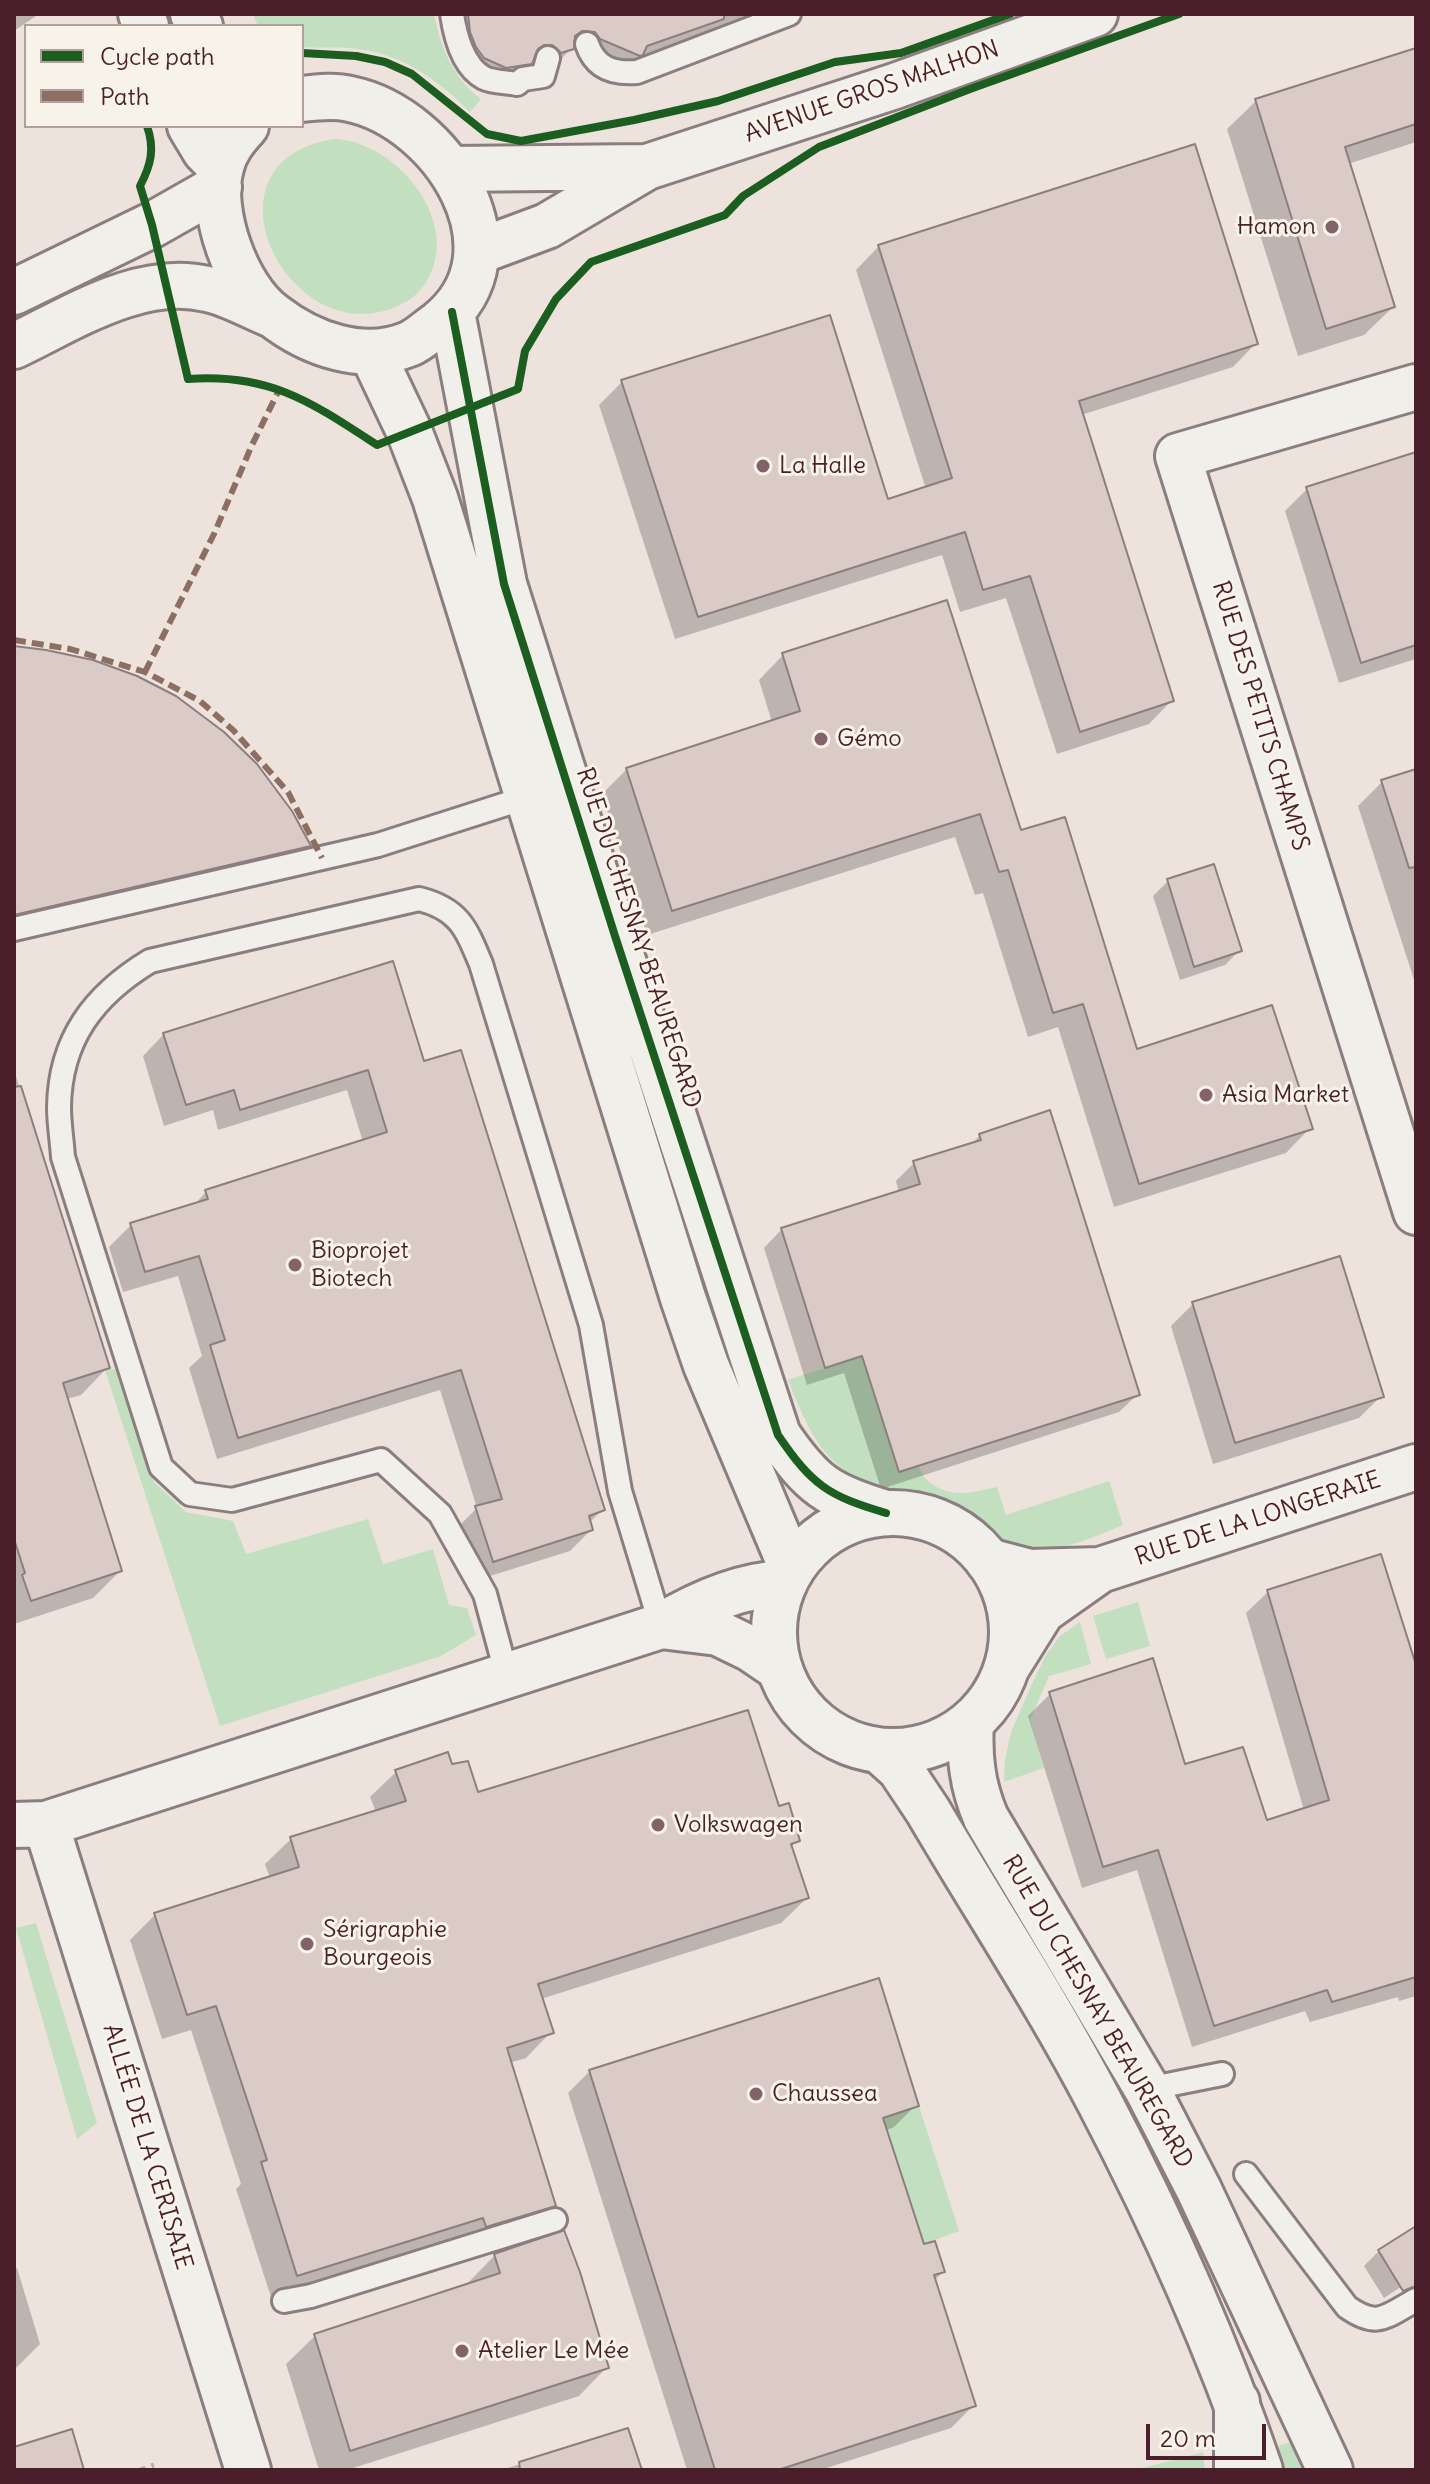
<!DOCTYPE html>
<html>
<head>
<meta charset="utf-8">
<style>
	body { margin:0 }
	#map { position:relative; width:1430px; height:2484px; overflow:hidden; background:#ede2dc; font-family:Delius,sans-serif }
	canvas { display:block }
	.frame { position:absolute; inset:0; border:16px solid #4a1f2b; pointer-events:none }
	.legend { position:absolute; left:24px; top:24px; width:280px; height:104px; box-sizing:border-box; background:#f7f3e8; border:2px solid #b29e9c; margin:0; padding:10px 14px; list-style:none; font-size:24px; color:#4a1f2b }
	.legend li { display:flex; align-items:center; gap:16px; height:40px }
	.legend b { width:40px; border:2px solid #b29e9c }
	.scale { position:absolute; left:1146px; top:2424px; width:120px; height:36px; box-sizing:border-box; border:4px solid #4a1f2b; border-top:0; padding-left:10px; font-size:24px; line-height:28px; white-space:nowrap; color:#4a1f2b; -webkit-text-stroke:6px #f7f3e8; paint-order:stroke }
</style>
</head>
<body>
<div id="map">
<canvas width="1430" height="2484"></canvas>
<div class="frame"></div>
<ul class="legend">
<li><b style="height:10px;background:#1b5e20"></b>Cycle path</li>
<li><b style="height:10px;background:#8d6e63"></b>Path</li>
</ul>
<div class="scale">20 m</div>
</div>
<script>
const ctx = document.querySelector('canvas').getContext('2d');
ctx.lineJoin = 'round';
function paint(path, color) {
  ctx.fillStyle = color;
  ctx.fill(path, 'evenodd');
}
function strokePath(path, color, width, dash) {
  ctx.strokeStyle = color;
  ctx.lineWidth = width;
  ctx.lineCap = dash ? 'butt' : 'round';
  ctx.setLineDash(dash || []);
  ctx.stroke(path);
}
function label(font, color, halo, rows, align = 'center') {
  ctx.font = font + ' Delius,sans-serif';
  ctx.lineWidth = 6;
  ctx.setLineDash([]);
  ctx.textBaseline = 'middle';
  ctx.strokeStyle = halo;
  ctx.fillStyle = color;
  for (const [text, x, y, turn = 0] of rows) {
    ctx.save();
    ctx.translate(x, y);
    ctx.rotate((+turn || 0) * Math.PI / 180);
    ctx.textAlign = isNaN(turn) ? turn : align;
    if (halo) ctx.strokeText(text, 0, 0);
    ctx.fillText(text, 0, 0);
    ctx.restore();
  }
}
const green = new Path2D(`
	M253 14H434C441 48 453 78 481 99L470 112C438 80 404 55 358 49 339 46 321 49 302 47V26H258Z
	M334 139C397 141 465 224 425 284 415 299 398 308 380 312 279 334 200 160 334 139Z
	M862 1356 924 1477C946 1500 969 1493 997 1487L1006 1515 1109 1481 1123 1525C1097 1536 1038 1562 1012 1546 993 1534 978 1515 957 1507 936 1498 914 1494 892 1490 828 1477 810 1435 788 1380Z
	M115 1369 154 1482 186 1512 233 1521 246 1554 368 1519 383 1564 433 1549 449 1605 467 1608 476 1635 441 1656 220 1726 105 1370Z
	M1138 1602 1150 1646 1106 1659 1093 1616Z
	M1080 1622 1091 1664 1049 1676 1030 1720 1044 1768 1004 1782 1005 1760 1011 1732 1031 1686 1046 1655 1060 1636Z
	M36 1923 97 2123 77 2139 16 1928Z
	M919 2106 959 2231 924 2244 883 2118Z
	M1289 2443 1295 2445 1307 2470H1283L1277 2451 1280 2445Z
	M1203 2452 1205 2470H1135Z`);
const shadow = new Path2D(`
	M14 14H39L14 31Z
	M466 14H768L635 61 623 72 582 57 572 48 554 66 542 70 531 62 512 81 485 85 462 18Z
	M1416 50V142L1348 164 1393 307 1364 335 1298 356 1227 129 1256 101Z
	M879 246 1256 343 1233 367 1081 415 1172 700 1149 724 1057 754 1006 598 960 612 942 555 675 639 599 405 622 382 887 502 926 489 856 270Z
	M1416 454V659L1339 683 1285 511 1307 489Z
	M14 650 308 846 286 868 14 930Z
	M783 655 1020 833 1135 1051 1310 1128 1286 1153 1114 1207 1058 1027 1028 1037 983 893 975 895 955 837 647 935 602 794 627 769 772 722 759 680Z
	M1416 771V986L1358 806 1382 782Z
	M1168 881 1239 951 1225 965 1180 980 1153 896Z
	M164 1034 423 1063 602 1510 589 1523 591 1530 570 1551 471 1582 455 1530 477 1508 440 1390 217 1459 189 1368 202 1356 178 1276 123 1292 109 1247 131 1225 193 1206 206 1192 363 1142 347 1090 218 1130 213 1110 164 1126 143 1056Z
	M14 1070 108 1367 81 1395 66 1399 120 1571 93 1598 14 1624Z
	M980 1135 1138 1394 1119 1412 881 1489 844 1373 807 1385 764 1248 782 1229 899 1193 896 1181 914 1163 970 1146Z
	M1193 1304 1381 1396 1359 1418 1213 1464 1171 1326Z
	M1268 1592 1416 1672V1996L1399 2001 1398 1997 1310 2022 1305 2011 1192 2047 1137 1870 1082 1888 1028 1716 1050 1694 1184 1767 1266 1822 1304 1810 1246 1613Z
	M451 1767 476 1795 778 1808 798 1840 790 1848 807 1898 781 1923 541 1999 551 2032 526 2058 509 2063 554 2206 528 2231 458 2243 272 2300 236 2189 241 2184 191 2030 162 2039 130 1940 155 1915 270 1878 265 1864 291 1839 376 1812 370 1797 396 1772Z
	M590 2071 916 2105 894 2127 885 2131 923 2247 943 2272 934 2281 973 2406 951 2428 820 2470H687L568 2093Z
	M1416 2228V2277L1384 2298 1364 2266 1379 2251Z
	M495 2255 607 2367 579 2396 347 2470H319L286 2364 315 2336 467 2284Z
	M17 2268 40 2344 14 2370V2269Z
	M627 2431 639 2470H501Z`);
const building = new Path2D(`
	M468 14H724V19L647 46 643 55 640 56 600 39 595 32 582 31 575 36 574 49 561 53 552 45H544L538 49 532 64 506 68 484 58 476 47 470 32Z
	M1416 48V124L1345 147 1395 307 1326 329 1255 99Z
	M1195 144 1258 344 1079 401 1174 701 1080 732 1030 576 983 590 965 532 698 617 621 380 830 315 888 499 952 478 878 245Z
	M1416 452V645L1361 663 1306 487Z
	M947 600 1021 830 1065 817 1137 1049 1272 1005 1313 1129 1139 1184 1083 1004 1053 1013 1008 870 999 872 980 814 672 911 626 768 800 711 782 653Z
	M14 646 46 650 93 660 137 676 176 696 224 732 257 764 292 811 311 846 14 915Z
	M1416 769V867L1409 868 1381 780Z
	M1214 864 1242 951 1194 967 1167 879Z
	M393 961 424 1061 461 1050 605 1510 589 1516 593 1530 493 1562 475 1506 502 1499 461 1370 238 1438 210 1345 225 1340 199 1256 145 1272 130 1223 208 1199 205 1190 387 1132 368 1070 240 1110 234 1090 186 1105 163 1033Z
	M21 1086 110 1368 63 1383 122 1571 31 1601 22 1575 25 1573 14 1539V1087Z
	M1050 1110 1140 1395 899 1472 862 1356 825 1368 781 1228 920 1184 913 1161 981 1140 979 1134Z
	M1340 1256 1384 1397 1235 1443 1192 1302Z
	M1381 1554 1416 1665V1977L1332 2002 1327 1990 1214 2026 1158 1850 1103 1867 1049 1692 1153 1658 1185 1764 1243 1747 1267 1820 1329 1800 1267 1590Z
	M748 1710 779 1806 789 1803 800 1841 791 1844 809 1898 538 1984 554 2033 507 2048 556 2206 486 2227 483 2218 297 2276 261 2162 267 2160 216 2006 187 2015 154 1913 299 1867 290 1837 406 1801 395 1770 448 1752 452 1764 468 1761 478 1792Z
	M879 1978 919 2106 883 2118 924 2244 935 2241 945 2272 934 2275 976 2406 778 2470H715L589 2070Z
	M1416 2226V2286L1403 2291 1378 2250Z
	M564 2230 580 2272 609 2368 350 2451 314 2334 500 2273 494 2254Z
	M628 2428 642 2470H520L519 2462Z
	M72 2429 84 2470H14V2447Z`);
const path = new Path2D(`
	M140 2470 154 2465`);
const service = new Path2D(`
	M452 14C455 35 463 67 484 78 492 82 507 82 517 84L523 79 543 76 548 58
	M587 44C595 68 613 74 637 72L789 14
	M14 929 378 845 528 797
	M507 1676 485 1594 440 1514 381 1460 232 1500 190 1494 161 1467 63 1157C62 1141 59 1124 59 1107 60 1039 94 995 150 961L419 899C459 909 466 928 481 964L591 1325 620 1491 661 1626
	M1147 2089 1222 2074
	M1246 2174 1347 2307C1378 2329 1386 2316 1416 2300
	M284 2301 311 2296 555 2220`);
const minor = new Path2D(`
	M141 14 146 26
	M193 14 200 26
	M190 126 205 151 221 167
	M1416 387 1178 456 1416 1212
	M988 1561 1030 1572 1100 1570 1416 1467
	M661 1626 718 1633 751 1649 779 1668
	M1007 1667 1042 1611 1100 1570
	M46 1824 248 2470
	M14 1825 46 1824 661 1626C699 1603 740 1585 784 1583`);
const secondary = new Path2D(`
	M246 126C235 138 225 150 221 167 209 211 236 288 273 315 310 344 363 363 409 344 419 340 429 330 438 324 529 252 442 118 350 99 335 95 318 97 302 99
	M451 169 645 167
	M477 252 547 226 647 167 895 86 1095 14
	M14 292 152 225 219 187
	M452 312 504 584 615 936 778 1435C812 1485 828 1496 886 1513
	M14 346C71 319 140 273 207 289 228 293 250 306 270 314
	M372 353 409 431 435 498 683 1298 706 1365 792 1569
	M774 1632a119 119 0 1 1 238 0a119 119 0 1 1-238 0Z
	M971 1722C969 1757 972 1785 986 1818L1147 2089 1199 2190 1330 2470
	M880 1751 900 1769 928 1811C985 1908 1048 2003 1100 2103 1162 2221 1217 2344 1260 2470`);
const trunk = new Path2D(`
	M1237 2470V2402`);
const quiet = new Path2D(`
	M14 640 70 649 145 672 200 701 233 730 288 792 322 858
	M145 672 214 534 252 445 280 388`);
const cycleway = new Path2D(`
	M302 53 356 56 385 62 412 74 487 134 521 141 634 120 718 101 835 62 901 53 1010 14
	M147 126C155 149 151 165 140 186L152 225 188 379C270 373 311 402 377 445L518 389 525 351 556 299 591 262 725 215 743 196 819 147 970 89 1179 14
	M452 312 504 584 615 936 778 1435C812 1485 828 1496 886 1513`);
const markers = [
	[1332,227,8,"#836369"],
	[763,466,8,"#836369"],
	[821,739,8,"#836369"],
	[1206,1095,8,"#836369"],
	[295,1265,8,"#836369"],
	[658,1825,8,"#836369"],
	[307,1944,8,"#836369"],
	[756,2094,8,"#836369"],
	[462,2351,8,"#836369"]
];
const streetNames = [
	["AVENUE GROS MALHON",872,92,-19],
	["RUE DES PETITS CHAMPS",1260,716,73],
	["RUE DU CHESNAY BEAUREGARD",638,938,72],
	["RUE DE LA LONGERAIE",1258,1519,-18],
	["RUE DU CHESNAY BEAUREGARD",1097,2012,60],
	["ALLÉE DE LA CERISAIE",147,2147,73]
];
const poiNames = [
	["Hamon",1316,227,"right"],
	["La Halle",779,466],
	["Gémo",837,739],
	["Asia Market",1222,1095],
	["Bioprojet",311,1251],
	["Biotech",311,1279],
	["Volkswagen",674,1825],
	["Sérigraphie",323,1930],
	["Bourgeois",323,1958],
	["Chaussea",772,2094],
	["Atelier Le Mée",478,2351]
];
paint(green, '#c2e0c0');
paint(shadow, '#0003');
paint(building, '#dbcbc6');
strokePath(building, '#8c7e7e', 2);
strokePath(service, '#8c7e7e', 28);
strokePath(minor, '#8c7e7e', 50);
strokePath(secondary, '#8c7e7e', 50);
strokePath(trunk, '#8c7e7e', 50);
strokePath(path, '#b5adac', 5, [6, 6]);
strokePath(service, '#f1efea', 22);
strokePath(minor, '#f1efea', 44);
strokePath(secondary, '#f1efea', 44);
strokePath(trunk, '#f1efea', 44);
strokePath(quiet, '#8d6e63', 6, [12, 6]);
strokePath(cycleway, '#1b5e20', 8);
for (const [x, y, r, color] of markers) {
  const dot = new Path2D();
  dot.arc(x, y, r, 0, 2 * Math.PI);
  ctx.fillStyle = color;
  ctx.fill(dot);
  strokePath(dot, '#f7f3e8', 3);
}
label('24px', '#4a1f2b', '#f7f3e8', streetNames);
label('24px', '#4a1f2b', '#f7f3e8', poiNames, 'left');
</script>
</body>
</html>
